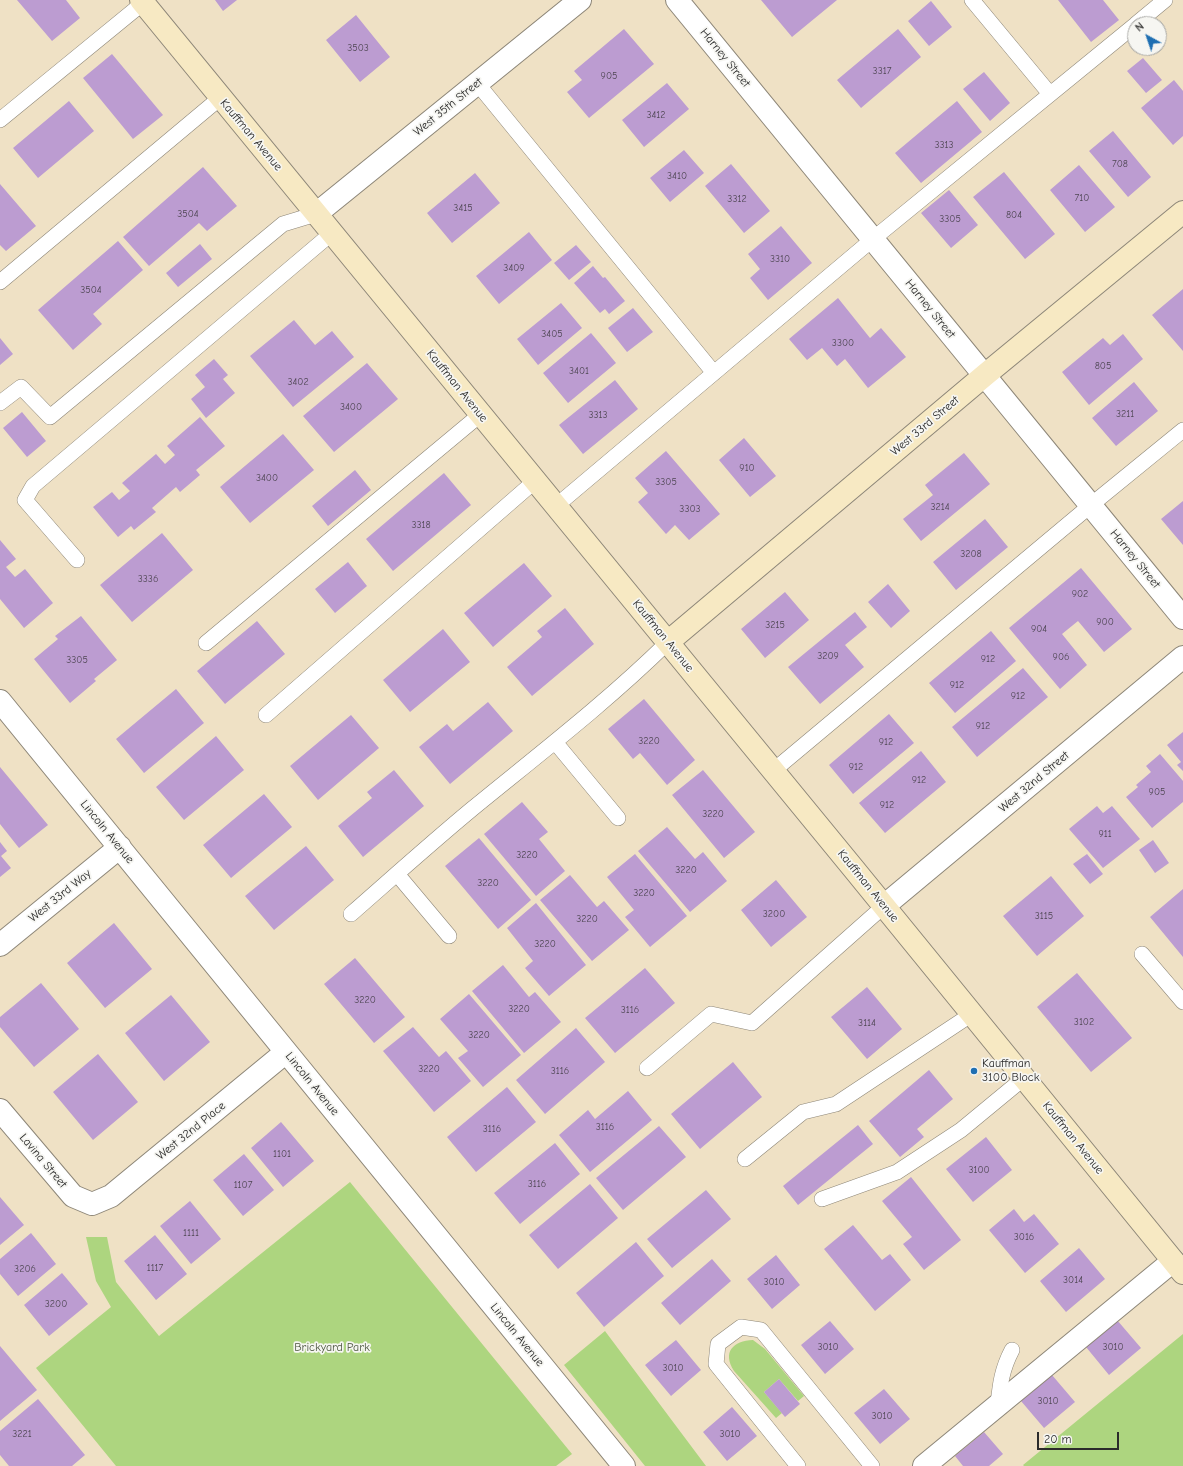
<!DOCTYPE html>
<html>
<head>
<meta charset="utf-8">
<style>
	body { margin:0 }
	#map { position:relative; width:1183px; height:1466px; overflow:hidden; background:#efe1c5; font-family:"Comic Neue",sans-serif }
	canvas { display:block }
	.north { position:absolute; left:1127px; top:16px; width:40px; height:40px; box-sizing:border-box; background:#f6f6f2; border:1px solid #a5a5a2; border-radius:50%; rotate:320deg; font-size:11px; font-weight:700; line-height:16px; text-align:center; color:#2b2b2b }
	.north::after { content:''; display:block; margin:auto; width:14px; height:18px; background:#1f6fb2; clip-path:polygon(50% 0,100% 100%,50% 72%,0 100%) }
	.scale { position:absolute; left:1037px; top:1432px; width:82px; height:18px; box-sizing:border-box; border:2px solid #2b2b2b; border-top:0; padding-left:5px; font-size:12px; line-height:14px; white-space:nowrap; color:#2b2b2b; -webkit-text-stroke:3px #f6f6f2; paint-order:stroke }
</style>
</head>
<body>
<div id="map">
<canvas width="1183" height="1466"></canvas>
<div class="north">N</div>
<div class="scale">20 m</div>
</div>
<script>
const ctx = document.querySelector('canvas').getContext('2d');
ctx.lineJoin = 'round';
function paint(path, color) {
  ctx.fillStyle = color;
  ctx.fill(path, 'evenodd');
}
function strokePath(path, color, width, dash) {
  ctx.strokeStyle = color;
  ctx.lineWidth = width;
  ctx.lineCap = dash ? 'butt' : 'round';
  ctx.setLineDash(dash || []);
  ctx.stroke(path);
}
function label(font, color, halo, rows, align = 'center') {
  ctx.font = font + ' "Comic Neue",sans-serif';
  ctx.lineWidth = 3.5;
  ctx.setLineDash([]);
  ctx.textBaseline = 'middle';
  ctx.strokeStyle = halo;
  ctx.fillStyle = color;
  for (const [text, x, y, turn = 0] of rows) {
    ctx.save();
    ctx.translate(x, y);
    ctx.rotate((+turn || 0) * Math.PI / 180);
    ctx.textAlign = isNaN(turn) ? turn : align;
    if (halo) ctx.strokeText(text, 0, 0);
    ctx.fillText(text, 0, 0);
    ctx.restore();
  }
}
const green = new Path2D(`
	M350 1182 572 1454 556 1466H116L36 1368 111 1307 96 1281 86 1237H107L116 1282 159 1336Z
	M605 1331 706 1466H645L564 1365Z
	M1183 1334V1466H1024L1023 1465Z
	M753 1340 765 1349 804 1396 798 1401 779 1379 764 1392 782 1413 776 1418 734 1371C722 1352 733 1341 753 1340Z`);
const building = new Path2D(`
	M17 0H66L80 18 52 41Z
	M215 0H237L223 11Z
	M761 0H837L792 37Z
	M1058 0H1103L1119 20 1091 42Z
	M931 1 952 27 929 46 908 21Z
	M356 15 390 57 360 82 326 40Z
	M624 29 654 64 589 118 567 92 582 80 574 71Z
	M898 29 921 57 861 108 837 80Z
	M112 54 163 115 133 139 83 78Z
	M1143 58 1162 80 1146 93 1127 71Z
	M984 72 1010 103 990 121 963 89Z
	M1174 80 1183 91V136L1173 145 1141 108Z
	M667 83 689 109 644 147 622 120Z
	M69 101 94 131 38 178 13 148Z
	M957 101 982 132 921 183 895 153Z
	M1113 131 1151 177 1128 197 1089 151Z
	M684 150 704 173 670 202 650 178Z
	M731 164 770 211 744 233 705 186Z
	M1079 165 1115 207 1085 232 1050 190Z
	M203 167 237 206 207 231 199 223 149 266 123 237Z
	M1004 172 1055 234 1025 259 973 197Z
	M475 173 500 203 452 243 427 213Z
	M0 184 36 226 6 251 0 245Z
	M949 190 978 225 951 248 921 213Z
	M781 226 812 263 768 300 750 278 760 269 748 254Z
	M529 232 552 260 499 304 476 276Z
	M118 241 143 270 93 314 102 324 73 350 38 310Z
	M200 244 212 259 178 287 166 273Z
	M576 245 591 262 569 280 554 263Z
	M593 266 603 278 605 277 625 301 609 314 605 309 600 313 574 283Z
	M1183 289V351L1152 315Z
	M838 298 870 338 881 328 906 357 868 388 845 359 837 366 822 348 807 360 789 339Z
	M561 303 582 328 538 365 517 339Z
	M633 308 653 332 627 352 608 328Z
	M294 320 315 345 332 331 354 357 293 407 250 356Z
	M591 333 616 363 568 403 543 373Z
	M1123 334 1143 359 1089 405 1062 372 1103 338 1110 345Z
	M0 338 13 354 0 365Z
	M214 359 228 375 223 379 235 393 206 418 191 399 205 387 195 375Z
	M367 363 398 399 334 452 303 416Z
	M615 380 638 409 583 454 559 425Z
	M1134 382 1158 411 1116 446 1092 418Z
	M22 412 46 441 27 457 3 428Z
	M200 417 225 446 196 470 200 475 180 492 176 487 152 508 156 512 134 530 131 526 118 537 93 507 112 492 119 500 130 491 122 483 156 454 165 464 175 455 167 446Z
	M283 434 314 470 250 523 220 487Z
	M744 438 776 476 750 497 719 460Z
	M666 451 720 514 689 540 675 525 666 534 638 502 648 493 635 478Z
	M964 453 990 484 921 541 903 519 933 495 925 485Z
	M355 470 371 490 328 526 312 506Z
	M444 473 471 505 393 571 366 539Z
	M1183 501V545L1161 519Z
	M985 519 1008 547 956 590 933 562Z
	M162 533 193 570 132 622 100 585Z
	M0 540 16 559 6 567 15 577 25 569 53 603 24 628 0 599Z
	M348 562 367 586 335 613 315 589Z
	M524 563 552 596 493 647 464 613Z
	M1081 568 1132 629 1104 652 1078 621 1062 634 1087 665 1060 689 1009 628Z
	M888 584 910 611 891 628 868 602Z
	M785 592 809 620 765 658 741 629Z
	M565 608 594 644 532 696 507 667 542 637 537 631Z
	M855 612 867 627 845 645 864 667 820 704 788 667Z
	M81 616 117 660 94 679 96 681 70 703 34 659 58 639 55 636Z
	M257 621 285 654 225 704 197 671Z
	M443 629 470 662 410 712 383 680Z
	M991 631 1016 661 955 713 929 683Z
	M1023 668 1048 697 977 757 952 727Z
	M176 689 204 723 144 773 116 739Z
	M644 699 695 760 667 785 640 753 633 759 608 729Z
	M488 702 513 731 450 784 419 747 447 724 453 731Z
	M889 714 914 743 853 794 829 765Z
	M351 715 379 748 318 800 290 766Z
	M1183 732V771L1177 765 1181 762 1167 745Z
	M216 736 244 770 184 820 156 787Z
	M921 751 946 782 885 833 859 803Z
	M1160 754 1183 781V802L1152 828 1126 797 1138 787 1136 785 1151 772 1146 766Z
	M0 767 48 825 19 848 0 824Z
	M394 770 424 806 363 857 338 826 372 798 367 792Z
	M703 770 755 832 724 858 672 795Z
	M264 794 292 827 231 878 203 845Z
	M522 802 548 832 539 839 565 871 536 896 484 834Z
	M1097 806 1103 813 1112 806 1140 839 1103 868 1069 829Z
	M667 827 695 859 703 852 727 881 690 912 638 851Z
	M479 838 531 900 498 929 445 866Z
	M1153 840 1169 863 1155 873 1139 850Z
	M0 842 7 851 1 856 11 868 0 877Z
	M306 846 334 880 274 930 245 896Z
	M635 854 687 916 650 947 625 917 634 910 607 877Z
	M1087 854 1103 874 1090 884 1073 864Z
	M570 875 597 907 604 901 629 930 592 961 540 900Z
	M1051 876 1084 916 1037 956 1003 916Z
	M776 880 807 917 771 947 741 910Z
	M1183 889V957L1150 917Z
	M536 903 586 965 549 996 525 968 533 961 507 928Z
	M114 923 152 969 105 1008 67 963Z
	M355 958 405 1017 374 1043 324 984Z
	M503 965 529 997 535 992 561 1022 524 1053 472 991Z
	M645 968 675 1003 615 1053 585 1018Z
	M1077 973 1132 1038 1091 1072 1037 1007Z
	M41 983 79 1029 34 1067 0 1027V1017Z
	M867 987 902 1029 867 1059 831 1017Z
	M469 994 521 1055 483 1087 458 1058 468 1051 440 1019Z
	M171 995 210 1042 164 1081 125 1033Z
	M413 1027 439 1057 446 1051 471 1081 434 1112 383 1051Z
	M576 1028 605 1062 545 1114 516 1080Z
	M98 1054 138 1102 93 1140 53 1092Z
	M733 1062 762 1097 700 1149 671 1114Z
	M929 1070 953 1099 917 1129 924 1137 900 1157 869 1121Z
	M507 1087 536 1122 476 1172 447 1137Z
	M628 1091 652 1120 590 1172 559 1135 588 1110 595 1119Z
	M281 1122 314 1161 283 1187 251 1148Z
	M858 1125 873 1144 798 1205 783 1186Z
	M659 1126 686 1157 623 1210 596 1178Z
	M986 1137 1012 1170 973 1202 946 1169Z
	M555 1143 580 1174 520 1224 494 1193Z
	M244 1154 274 1190 243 1216 213 1180Z
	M911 1177 961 1240 924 1270 903 1244 912 1237 882 1201Z
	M590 1184 618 1218 558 1269 529 1235Z
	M706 1190 731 1219 672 1268 647 1239Z
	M0 1197 24 1225 0 1245Z
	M190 1201 221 1239 191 1264 160 1226Z
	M1014 1209 1024 1222 1034 1214 1059 1244 1025 1273 989 1230Z
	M853 1225 882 1260 890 1254 911 1280 875 1311 824 1249Z
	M31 1233 56 1264 18 1296 0 1274V1259Z
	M155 1235 187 1274 156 1300 124 1261Z
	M636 1242 664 1276 604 1327 576 1293Z
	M1079 1248 1105 1279 1066 1312 1040 1281Z
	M776 1255 800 1285 772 1309 747 1279Z
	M712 1259 731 1281 680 1325 661 1303Z
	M62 1273 88 1304 49 1336 24 1305Z
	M1117 1320 1141 1348 1109 1375 1086 1347Z
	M830 1321 854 1349 825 1374 801 1345Z
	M676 1340 701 1370 671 1396 645 1365Z
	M0 1346 37 1390 0 1421Z
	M1052 1375 1075 1402 1044 1428 1021 1401Z
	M779 1379 800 1404 785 1417 764 1392Z
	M884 1389 910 1419 880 1444 854 1413Z
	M38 1399 85 1455 72 1466H9L0 1455V1431Z
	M732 1407 757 1436 727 1461 703 1432Z
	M984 1432 1003 1454 989 1466H963L955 1456Z`);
const lane = new Path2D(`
	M972 0 1050 94
	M1136 24 1165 0
	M477 83 714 373
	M0 120 143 3
	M0 282 220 98
	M0 403 21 387 50 417 283 224 316 214
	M556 506 873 239 1135 25
	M77 560 25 500 33 486 332 233
	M206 643 481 414
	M266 715 535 481
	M555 742 618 818
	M773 771 1091 505 1183 430
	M397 874 449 936
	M351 914C391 879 431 843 472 809 538 755 607 702 668 642
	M1142 954 1183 1002
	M647 1068 711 1014 752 1023 884 906
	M745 1159 803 1112 836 1104 972 1014
	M822 1199 897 1172 961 1130 1024 1078
	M998 1405C1000 1384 1002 1369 1012 1350
	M798 1466 716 1364 718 1344 741 1327 761 1330 872 1466`);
const street = new Path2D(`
	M677 0 1183 618
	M316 214 580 0
	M0 701 624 1466
	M884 906 1183 657
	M0 945 120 847
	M0 1110 73 1196 92 1204 111 1196 286 1052
	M924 1466 1173 1261`);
const secondary = new Path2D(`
	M141 0 853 868 1183 1273
	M668 642 985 375 1183 212`);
const markers = [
	[974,1071,4,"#1f6fb2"]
];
const numberNames = [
	["3503",358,48],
	["3317",882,71],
	["905",609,76],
	["3412",656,115],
	["3313",944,145],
	["708",1120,164],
	["3410",677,176],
	["710",1082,198],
	["3312",737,199],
	["3415",463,208],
	["3504",188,214],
	["804",1014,215],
	["3305",950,219],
	["3310",780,259],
	["3409",514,268],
	["3504",91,290],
	["3405",552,334],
	["3300",843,343],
	["805",1103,366],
	["3401",579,371],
	["3402",298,382],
	["3400",351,407],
	["3211",1125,414],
	["3313",598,415],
	["910",747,468],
	["3400",267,478],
	["3305",666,482],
	["3214",940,507],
	["3303",690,509],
	["3318",421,525],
	["3208",971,554],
	["3336",148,579],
	["902",1080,594],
	["900",1105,622],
	["3215",775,625],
	["904",1039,629],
	["3209",828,656],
	["906",1061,657],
	["912",988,659],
	["3305",77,660],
	["912",957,685],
	["912",1018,696],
	["912",983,726],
	["3220",649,741],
	["912",886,742],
	["912",856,767],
	["912",919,780],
	["905",1157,792],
	["912",887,805],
	["3220",713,814],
	["911",1105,834],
	["3220",527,855],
	["3220",686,870],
	["3220",488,883],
	["3220",644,893],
	["3200",774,914],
	["3115",1044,916],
	["3220",587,919],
	["3220",545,944],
	["3220",365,1000],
	["3220",519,1009],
	["3116",630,1010],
	["3102",1084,1022],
	["3114",867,1023],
	["3220",479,1035],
	["3220",429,1069],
	["3116",560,1071],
	["3116",605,1127],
	["3116",492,1129],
	["1101",282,1154],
	["3100",979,1170],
	["3116",537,1184],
	["1107",243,1185],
	["1111",191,1233],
	["3016",1024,1237],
	["1117",155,1268],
	["3206",25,1269],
	["3014",1073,1280],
	["3010",774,1282],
	["3200",56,1304],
	["3010",828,1347],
	["3010",1113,1347],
	["3010",673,1368],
	["3010",1048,1401],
	["3010",882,1416],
	["3221",22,1434],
	["3010",730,1434]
];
const streetNames = [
	["Harney Street",725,58,51],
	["West 35th Street",448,107,-39],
	["Kauffman Avenue",251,135,50],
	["Harney Street",930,309,51],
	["Kauffman Avenue",457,386,51],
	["West 33rd Street",925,426,-40],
	["Harney Street",1135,559,51],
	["Kauffman Avenue",663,636,51],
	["West 32nd Street",1034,782,-40],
	["Lincoln Avenue",107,832,51],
	["Kauffman Avenue",868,886,51],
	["West 33rd Way",60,896,-39],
	["Lincoln Avenue",312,1084,51],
	["West 32nd Place",191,1131,-39],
	["Kauffman Avenue",1073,1138,51],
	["Lavina Street",43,1161,50],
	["Lincoln Avenue",517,1335,51]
];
const poiNames = [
	["Kauffman",982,1064],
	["3100 Block",982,1078]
];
const parkNames = [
	["Brickyard Park",332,1348]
];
paint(green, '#add57f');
paint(building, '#bc9cd1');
strokePath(lane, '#8d8678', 16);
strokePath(street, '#8d8678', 24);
strokePath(secondary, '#8d8678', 24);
strokePath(lane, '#fff', 15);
strokePath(street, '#fff', 22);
strokePath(secondary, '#f7e9c3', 22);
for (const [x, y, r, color] of markers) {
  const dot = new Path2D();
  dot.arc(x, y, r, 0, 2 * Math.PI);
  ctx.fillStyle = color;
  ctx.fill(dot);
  strokePath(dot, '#f6f6f2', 1.5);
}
label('10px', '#4f4754', null, numberNames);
label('12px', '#2b2b2b', '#f6f6f2', streetNames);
label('12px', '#2b2b2b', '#f6f6f2', poiNames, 'left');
label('12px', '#4c5640', '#f6f6f2', parkNames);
</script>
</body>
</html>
